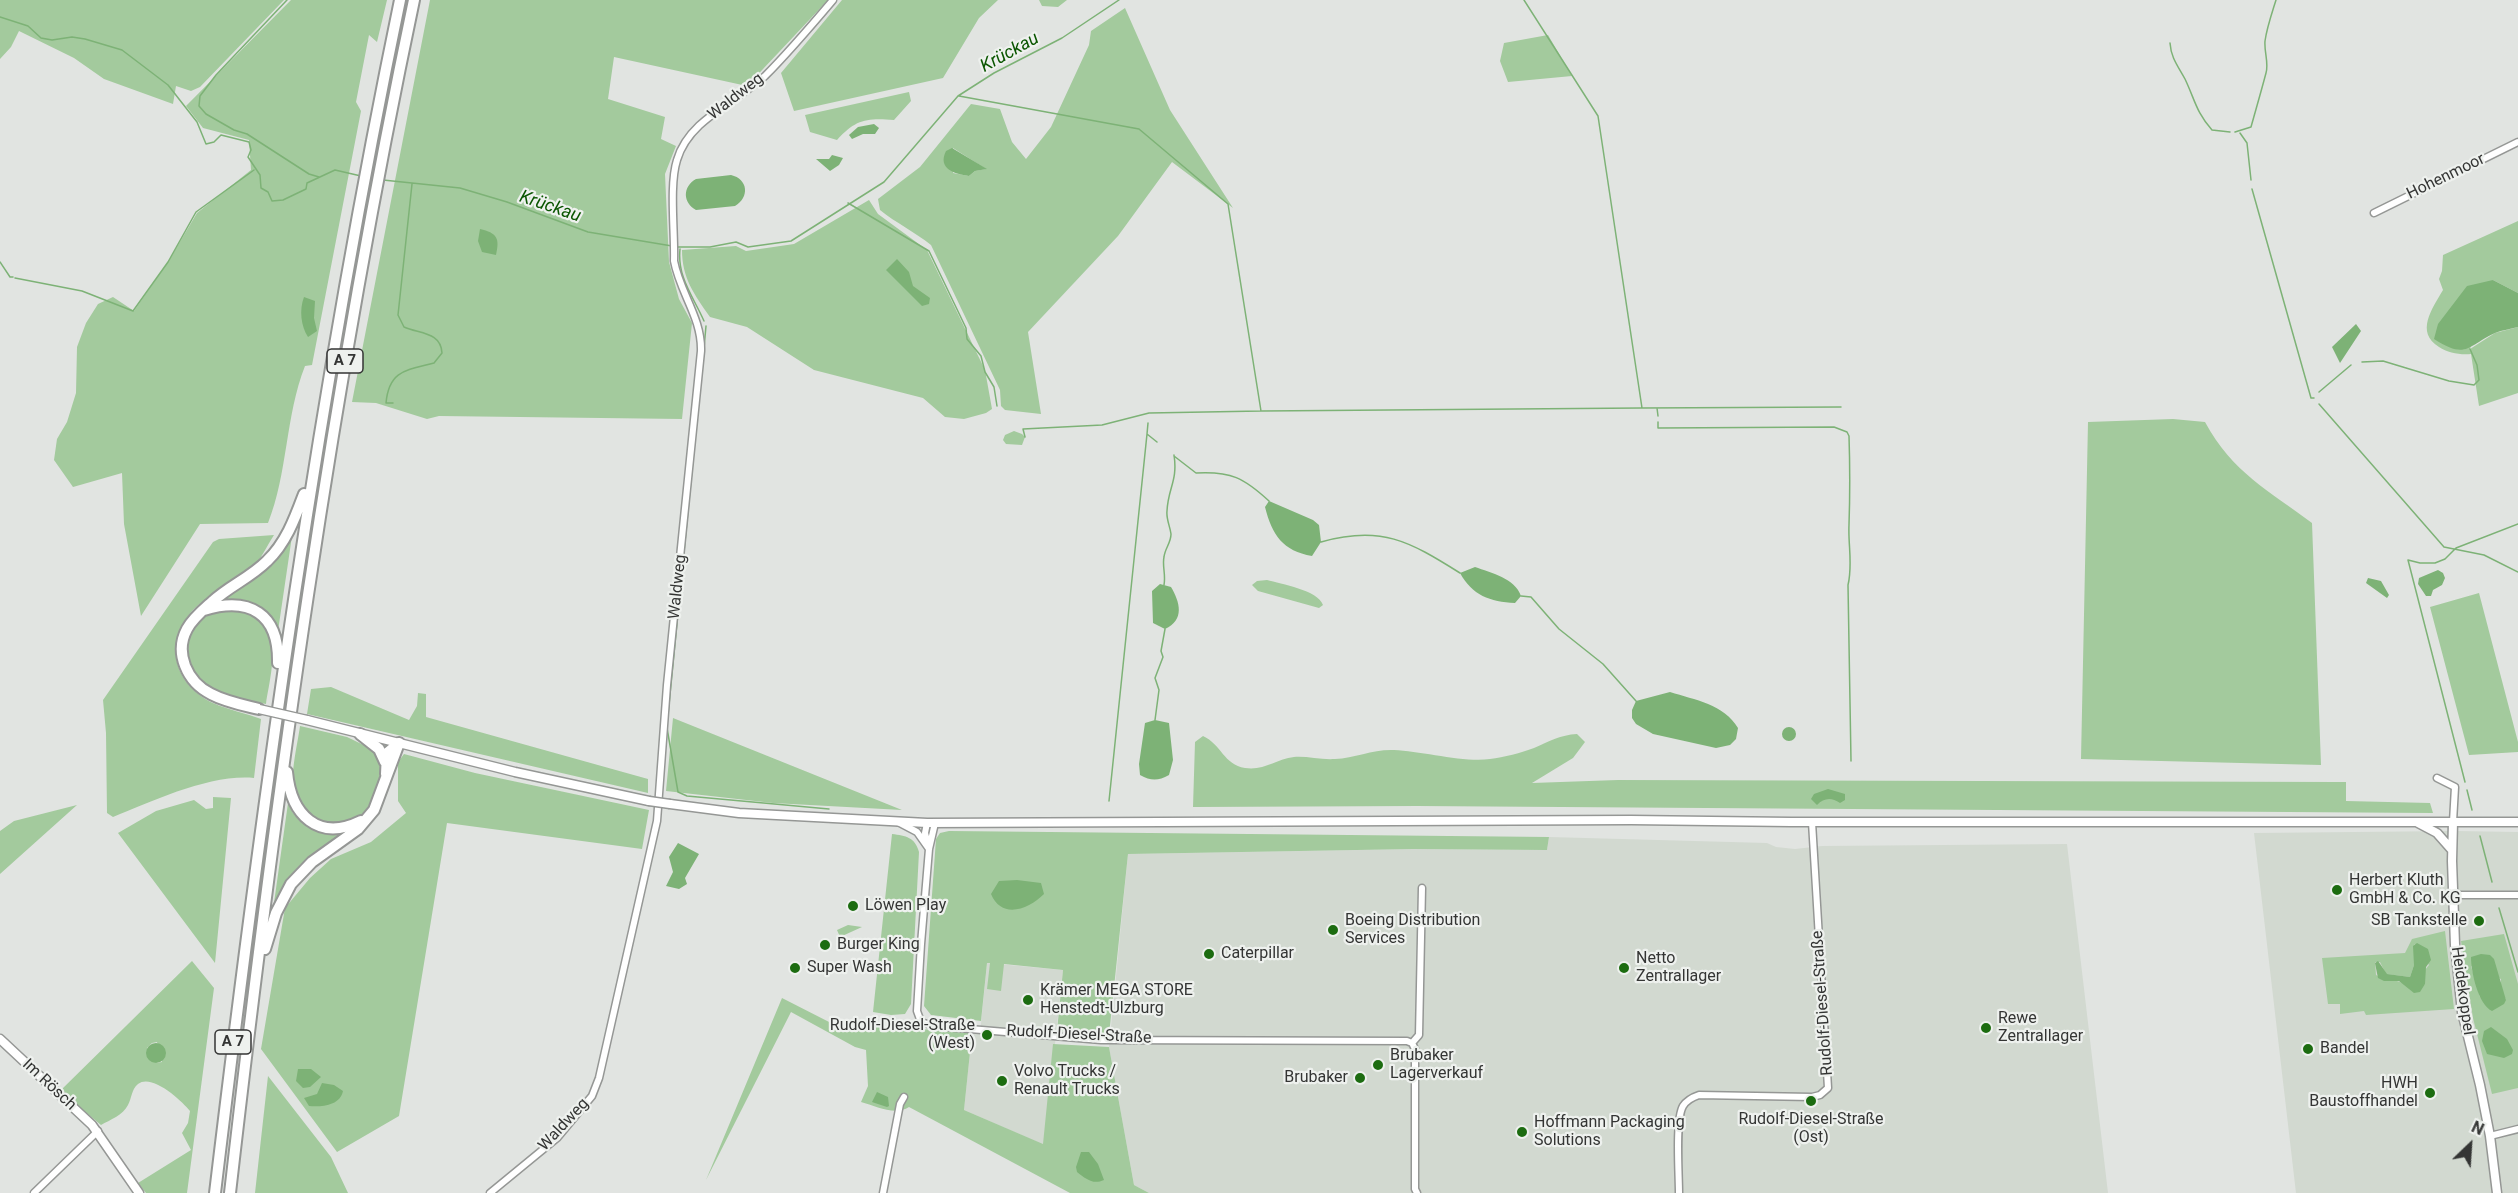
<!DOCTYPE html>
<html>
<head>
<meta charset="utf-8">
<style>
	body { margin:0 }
	#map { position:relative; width:2518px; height:1193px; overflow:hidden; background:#e1e4e1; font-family:Roboto,sans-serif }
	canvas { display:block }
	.north { position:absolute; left:2440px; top:1115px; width:60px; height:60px; -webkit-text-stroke:4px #eef1ee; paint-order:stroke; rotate:25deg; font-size:16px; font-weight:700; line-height:24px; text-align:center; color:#343534 }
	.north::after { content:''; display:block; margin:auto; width:21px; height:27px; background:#343534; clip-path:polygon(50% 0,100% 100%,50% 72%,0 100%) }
</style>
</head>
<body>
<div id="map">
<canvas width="2518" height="1193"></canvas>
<div class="north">N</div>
</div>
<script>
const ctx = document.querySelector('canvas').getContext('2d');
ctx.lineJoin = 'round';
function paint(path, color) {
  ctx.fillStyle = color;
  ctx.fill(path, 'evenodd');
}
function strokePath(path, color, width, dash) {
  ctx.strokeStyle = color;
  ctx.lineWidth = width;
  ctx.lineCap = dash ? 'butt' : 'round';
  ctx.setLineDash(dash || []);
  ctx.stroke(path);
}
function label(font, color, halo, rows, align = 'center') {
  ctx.font = font + ' Roboto,sans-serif';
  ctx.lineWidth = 4.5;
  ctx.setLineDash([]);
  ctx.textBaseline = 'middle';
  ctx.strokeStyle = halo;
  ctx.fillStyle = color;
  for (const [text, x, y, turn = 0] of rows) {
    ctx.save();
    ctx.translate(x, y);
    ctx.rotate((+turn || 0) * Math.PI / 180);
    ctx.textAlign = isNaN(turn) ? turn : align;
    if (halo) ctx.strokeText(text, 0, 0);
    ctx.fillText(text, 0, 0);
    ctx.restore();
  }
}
const built = new Path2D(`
	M2456 831 2518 832V1193H2296L2254 833Z
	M1549 837 1767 843 1776 847 1795 849 1822 846 2067 844 2108 1193H1149L1134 1185 1109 1047 1128 854 1413 849 1547 850Z
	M987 963 1063 970 1044 1145 964 1110 972 1033 980 1034Z`);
const green = new Path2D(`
	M0 0H284L200 87 191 91 176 86 173 104 104 79 74 58 19 31 11 47 0 59Z
	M291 0H387L377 42 369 35 356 102 361 111 312 365 305 366C285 417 288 473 268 523L200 524 141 616 124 524 122 473 73 487 54 460 57 439 67 422 76 393 77 347 86 323 98 304 113 297 134 311 168 262 197 213 251 170 249 140 203 128 186 106Z
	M430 0H828L747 86 614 57 608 99 665 117 661 139 676 146 665 174 669 262 679 299 692 323 682 419 439 416 427 419 376 403 352 402Z
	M842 0H998L979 18 943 78 794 111 781 73Z
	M1039 0H1067L1058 7 1042 6Z
	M1125 8 1170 110 1233 208 1172 162 1118 236 1028 332 1041 414 1005 410 1001 406 1000 390 931 245C915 232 896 223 880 210L878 199 920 167 971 104 1000 109 1012 142 1026 159 1051 127 1089 45 1091 31ZM953 148 986 169 975 171 969 176 953 173Z
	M1548 35 1572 76 1508 82 1500 61 1504 43Z
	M909 92 911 101 894 120C867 118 856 119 837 140L810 132 805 115Z
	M869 200 878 214 927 250 985 370 992 409 986 413 964 419 945 417 923 398 814 370 747 327 710 317C694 294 682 278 682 250L736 246 746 251 794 244Z
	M2518 221V293L2493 280 2470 349 2495 333 2518 327V393L2479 406 2471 354C2460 355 2448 353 2439 347 2415 332 2432 309 2443 290L2439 279 2442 271 2443 255Z
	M2173 419 2205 422C2233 473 2268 490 2312 523L2321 765 2081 759 2088 422Z
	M1014 431 1022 434 1025 437 1022 445 1006 444 1003 440 1005 435Z
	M274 535C267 546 260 561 251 569 234 585 210 593 194 609 163 642 173 684 213 703 228 710 246 713 261 719L254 778C210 774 153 801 113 817L107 813 106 733 103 700 213 542 219 539Z
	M292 536 278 631C264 607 252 598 224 599 256 579 270 568 292 536Z
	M1267 580C1281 584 1318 590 1323 605L1319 608 1258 591 1252 585 1257 581Z
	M2479 593 2518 742V752L2469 755 2430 607Z
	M229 607C287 616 273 662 266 704 246 700 220 696 203 683 182 665 183 629 207 614 212 610 222 609 229 607Z
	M331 687 409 720 417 706 418 693 426 694V717L648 779V793L307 714 311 689Z
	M673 718 902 810 773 803 666 791Z
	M300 726 347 737 376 751C393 788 355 846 313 819 305 814 298 808 295 799 289 776 297 748 300 726Z
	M1577 734 1585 742 1573 758 1532 783 1618 780 2337 782H2346V801L2430 803 2433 813 1417 806 1193 807 1195 742 1203 736C1221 744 1224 765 1245 768 1264 771 1276 759 1294 757 1307 756 1321 760 1335 759 1355 758 1374 749 1394 750 1421 751 1465 763 1490 759 1504 757 1521 753 1534 748 1550 741 1560 735 1577 734Z
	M404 754 475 773 649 810 642 849 447 823 399 1116 337 1152 261 1049 285 908 310 878 331 859 371 842 406 813 398 801V762Z
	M213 797 231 798 215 963 118 833 156 811 194 800 206 809 213 808Z
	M288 803C296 825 320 838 343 832V835L301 864 288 878 273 910Z
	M77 805 0 874V831L14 821Z
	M949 831 1549 837 1547 850 1413 849 1128 854 1109 1035 1057 1031 1063 970 1004 964 1001 991 987 989 990 963H987L981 1021 931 1015 924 1006 936 839 940 833Z
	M892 834C906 836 915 837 919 852L911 1004 905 1014 891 1015 873 1012Z
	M848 925 862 927 840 937 837 930Z
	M2445 931 2454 1009 2366 1015 2364 1011 2340 1014V1004H2328L2322 958 2405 953 2412 939ZM2414 944 2429 965 2425 970V984L2412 991C2403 978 2389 982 2376 975L2375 962H2380L2386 974 2410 977 2414 965Z
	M2504 934 2518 984V1088L2492 1094 2473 1018 2461 941ZM2471 966 2501 979V989L2506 1000 2480 997Z
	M192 961 214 988 187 1193H146L138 1183 191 1150 182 1133 188 1123 190 1111C182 1101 152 1073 138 1084 131 1090 132 1098 128 1105 123 1115 110 1120 101 1125L60 1091ZM157 1042 162 1062 156 1063 149 1058 147 1048 152 1043Z
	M782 998 833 1024 871 1032 872 1025 972 1033 964 1110 1043 1144 1053 1044 1109 1047 1134 1185 1149 1193H1070L909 1107C895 1116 876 1106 861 1102L868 1086 866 1050 855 1047 791 1012 706 1180Z
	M268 1076 331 1157 348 1193H255Z`);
const water = new Path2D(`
	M874 124 879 128 875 134H863L852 139 849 135 858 127Z
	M952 148 987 169 975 171 969 176C955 174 937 169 946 151Z
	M832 155 843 158 839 165 830 171 816 159H829Z
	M731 175C748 179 750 197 735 206L696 210C683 203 682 187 696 179Z
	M480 229C497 233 500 238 496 255L482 252 478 241Z
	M897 259 909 272 913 286 930 298 929 304 922 306 886 270Z
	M2493 280 2518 293V327C2511 329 2502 330 2495 333 2467 346 2467 360 2434 339L2438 324 2467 286Z
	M304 297 315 301 314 318 317 331 308 337C301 326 299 310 304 297Z
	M2356 324 2361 331 2340 363 2332 347Z
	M1269 501 1313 520 1319 525 1321 542 1312 556C1283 551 1272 535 1265 507Z
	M1475 567C1491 573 1515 578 1521 596L1515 603C1490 602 1472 595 1460 573Z
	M2438 570 2443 573 2445 578 2442 585 2433 590 2431 596H2426L2418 584 2419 578Z
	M2368 578 2381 581 2389 595 2387 598 2366 583Z
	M1160 584 1171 587C1180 602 1185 620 1165 629L1153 623 1152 591Z
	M1670 692C1695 700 1724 704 1738 728L1736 739 1730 745 1716 748 1653 734 1636 724 1632 718V710L1636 701Z
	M1155 720 1169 723 1173 760 1169 775C1158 781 1151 781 1140 775L1139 764 1145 723Z
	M1782 734a7 7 0 1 1 14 0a7 7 0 1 1-14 0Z
	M1828 789 1845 794V800L1840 803C1831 797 1824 798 1817 805L1811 799 1814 794Z
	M678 843 699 854 685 878 687 884 679 889 666 886 673 872 669 857Z
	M1017 880 1041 883 1044 894C1029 909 1002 920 991 894L999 881Z
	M2417 943 2428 949 2431 960 2426 967 2425 984 2420 992 2414 993 2399 981H2384L2378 978 2375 963 2378 961 2387 974 2410 977 2414 965 2413 946Z
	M2481 954 2490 955 2494 959 2506 1000 2504 1004 2492 1011C2478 1004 2471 972 2471 957Z
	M2491 1027 2507 1039 2513 1050 2512 1054 2504 1058 2487 1054 2482 1041 2484 1031Z
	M146 1053a10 10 0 1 1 20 0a10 10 0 1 1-20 0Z
	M298 1069H311L321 1077 310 1087 303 1088 296 1081Z
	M322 1083 334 1085 343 1091C340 1106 321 1107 309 1106L304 1098 317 1094Z
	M877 1092 888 1097 889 1106 887 1107 872 1102Z
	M1081 1152H1089L1098 1164 1104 1180C1093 1185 1086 1179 1077 1172L1076 1167Z`);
const stream = new Path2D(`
	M287 0 216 75 200 96 199 106 206 114 234 130 247 134 309 174 319 177
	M1524 0 1598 116 1642 408 1841 407
	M0 17 28 26 41 38 52 40 72 37 85 39 122 50 168 85 197 122 206 144 214 142 221 135 249 142 251 150 248 157 260 175 261 188 268 192 272 201 283 200 306 189 307 183 335 170 361 176
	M2170 43C2171 58 2178 66 2185 79 2195 100 2196 112 2212 130L2230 132
	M959 96 1139 129 1228 204 1261 411 1149 413 1102 425 1023 429 1025 437
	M2235 132 2251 127C2256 109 2261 92 2266 73 2269 63 2264 52 2265 41 2267 27 2272 13 2276 0
	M2240 133 2247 143 2251 180
	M383 180 460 188 507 202 588 232 672 246
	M2252 189 2311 398H2314
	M848 203 929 251 966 328 967 339 981 356 985 372 994 387 997 406
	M677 247H710L736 242 748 247 791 241 884 182 958 96 994 73 1062 38 1119 0
	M680 249C677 277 693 296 704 321
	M0 262 10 277H13
	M15 278 82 291 133 311 168 262 196 212 254 170
	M703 359 706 326
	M2362 362 2383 361 2449 381 2474 385 2479 380 2477 365 2470 349
	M2319 392 2351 365
	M393 403H386C389 370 407 370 434 363L442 353C441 332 420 334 404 327L398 315 412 184
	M2319 404 2444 547 2484 555 2518 572
	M1657 408 1658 416
	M1262 411 1641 408
	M1658 422V428L1834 427 1847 432 1849 436C1850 466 1850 495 1849 525 1848 545 1853 565 1848 585L1851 761
	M1148 423 1147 434 1157 442
	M1174 456 1196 473C1231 471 1244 478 1269 501
	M1321 542C1381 525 1409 541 1460 573
	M1164 585C1166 575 1162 565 1164 557 1165 548 1171 543 1171 534 1170 526 1166 519 1167 511 1168 488 1178 481 1174 455
	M1521 596 1531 597 1559 629 1603 664 1636 701
	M668 715 698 409
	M1155 720 1159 690 1155 678 1163 657 1161 651 1165 629
	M667 728 678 792 687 796 829 809
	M2465 782 2408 560 2420 563H2435L2445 559 2456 548 2518 524
	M2467 790 2472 810
	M1109 801 1147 434
	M2480 836 2492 882
	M2499 908 2518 972`);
const street = new Path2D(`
	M2374 213 2518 142
	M2437 778 2455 787 2453 822
	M898 822 917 832 929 849
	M927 823 925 833 928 845
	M935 823 929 849 921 944 917 1011 921 1022 934 1026 1101 1040 1407 1041 1412 1043 1415 1049V1189L1417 1193
	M2453 895H2518
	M1412 1043 1419 1035 1422 888
	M2490 1136 2518 1129
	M34 1193 98 1131
	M490 1193 557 1138 592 1096 599 1078 657 821 667 685 701 351C702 318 680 293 674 261 675 233 669 185 677 160 689 119 736 103 765 76 789 52 811 26 833 0
	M883 1193 900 1104 904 1097
	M1679 1193C1679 1174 1675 1120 1683 1106 1687 1100 1693 1097 1699 1095L1812 1097 1820 1095 1828 1088 1812 822`);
const secondary = new Path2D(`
	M307 720 515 772 649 801
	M670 804 739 813 927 823 1631 820 1791 822H2518
	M2453 822 2452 861 2455 945 2462 1012 2480 1085 2490 1136 2497 1193
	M2418 823 2437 833 2452 850
	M0 1039 92 1125 139 1193`);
const highway = new Path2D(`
	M204 610C250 596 279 614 278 663
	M259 709C243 705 226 702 211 694 187 682 174 653 187 629 193 618 203 610 212 602 229 586 250 578 267 561 286 543 295 518 304 494
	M360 734 379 749 385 762
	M287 772C291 815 318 842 361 821
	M386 774 387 753 399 743
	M265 949 276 913 291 884 312 862 358 829 374 810 399 743
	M215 1193C263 793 318 395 400 0
	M230 1193C276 793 331 394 414 0`);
const secondaryBridge = new Path2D(`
	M259 709 307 720
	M649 801 670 804`);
const markers = [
	[2337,890,6,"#1c6c10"],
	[853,906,6,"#1c6c10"],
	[2479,921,6,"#1c6c10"],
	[1333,930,6,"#1c6c10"],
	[825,945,6,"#1c6c10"],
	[1209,954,6,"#1c6c10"],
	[795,968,6,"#1c6c10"],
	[1624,968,6,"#1c6c10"],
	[1028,1000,6,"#1c6c10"],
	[1986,1028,6,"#1c6c10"],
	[987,1035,6,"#1c6c10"],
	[2308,1049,6,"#1c6c10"],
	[1378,1065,6,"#1c6c10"],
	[1360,1078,6,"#1c6c10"],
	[1002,1081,6,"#1c6c10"],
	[2430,1093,6,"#1c6c10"],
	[1811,1101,6,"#1c6c10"],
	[1522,1132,6,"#1c6c10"]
];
const shields = [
	[345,361,36],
	[233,1042,36]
];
const shieldNames = [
	["A 7",345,361],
	["A 7",233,1042]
];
const streetNames = [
	["Waldweg",736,97,-38],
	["Hohenmoor",2446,177,-26],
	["Waldweg",678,587,-84],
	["Heidekoppel",2462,991,82],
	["Rudolf-Diesel-Straße",1823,1003,-94],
	["Rudolf-Diesel-Straße",1079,1035,3],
	["Im Rösch",49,1085,43],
	["Waldweg",564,1125,-47]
];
const poiNames = [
	["Herbert Kluth",2349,881],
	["GmbH & Co. KG",2349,899],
	["Löwen Play",865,906],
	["Boeing Distribution",1345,921],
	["Services",1345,939],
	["SB Tankstelle",2467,921,"right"],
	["Burger King",837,945],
	["Caterpillar",1221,954],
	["Netto",1636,959],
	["Zentrallager",1636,977],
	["Super Wash",807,968],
	["Krämer MEGA STORE",1040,991],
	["Henstedt-Ulzburg",1040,1009],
	["Rewe",1998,1019],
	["Zentrallager",1998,1037],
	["Rudolf-Diesel-Straße",975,1026,"right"],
	["(West)",975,1044,"right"],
	["Bandel",2320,1049],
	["Brubaker",1390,1056],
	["Lagerverkauf",1390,1074],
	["Volvo Trucks /",1014,1072],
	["Renault Trucks",1014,1090],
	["Brubaker",1348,1078,"right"],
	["HWH",2418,1084,"right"],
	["Baustoffhandel",2418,1102,"right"],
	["Rudolf-Diesel-Straße",1811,1120,"center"],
	["(Ost)",1811,1138,"center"],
	["Hoffmann Packaging",1534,1123],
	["Solutions",1534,1141]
];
const waterNames = [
	["Krückau",1010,53,-29],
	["Krückau",550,207,19]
];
paint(built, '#d2d9d0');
paint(green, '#a3ca9d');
paint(water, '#7db276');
strokePath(stream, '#7db276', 1.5);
strokePath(street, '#959795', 9);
strokePath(secondary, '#959795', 11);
strokePath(highway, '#959795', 14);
strokePath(street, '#fff', 6);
strokePath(secondary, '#fff', 8);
strokePath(highway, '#fff', 10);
strokePath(secondaryBridge, '#959795', 11, []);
strokePath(secondaryBridge, '#fff', 8);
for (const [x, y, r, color] of markers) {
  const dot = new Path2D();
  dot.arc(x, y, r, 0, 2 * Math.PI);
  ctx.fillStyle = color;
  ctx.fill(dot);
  strokePath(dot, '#eef1ee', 2);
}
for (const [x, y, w] of shields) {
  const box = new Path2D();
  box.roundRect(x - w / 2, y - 12, w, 24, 4.5);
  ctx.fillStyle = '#eef1ee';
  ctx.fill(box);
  strokePath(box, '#343534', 1.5);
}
label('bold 15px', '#343534', null, shieldNames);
label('16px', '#343534', '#eef1ee', streetNames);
label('16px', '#343534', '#eef1ee', poiNames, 'left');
label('italic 18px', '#0a5600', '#eef1ee', waterNames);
</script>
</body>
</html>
